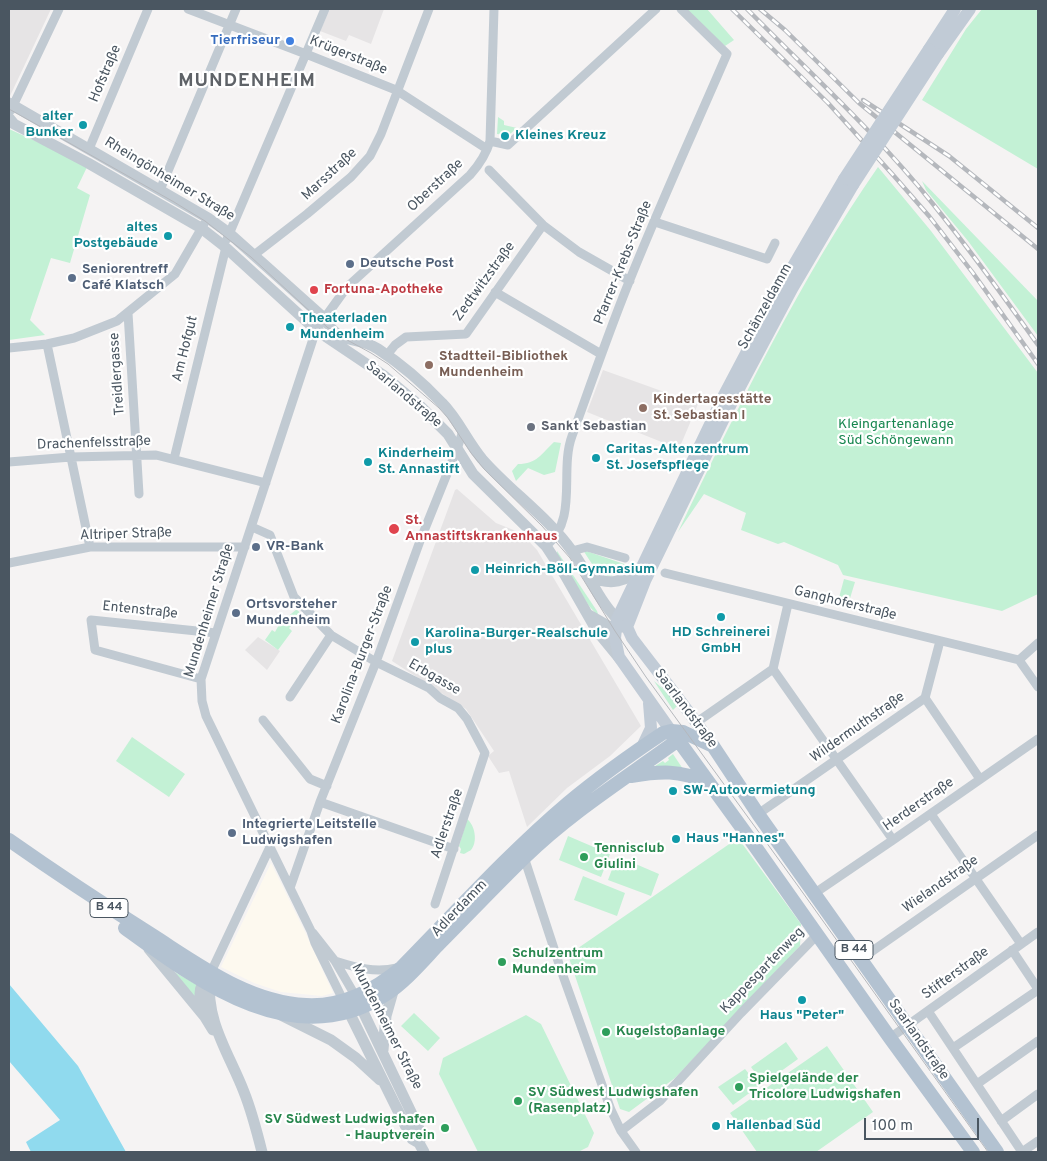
<!DOCTYPE html>
<html>
<head>
<meta charset="utf-8">
<style>
	body { margin:0 }
	#map { position:relative; width:1047px; height:1161px; overflow:hidden; background:#f5f3f3; font-family:Overpass,sans-serif }
	canvas { display:block }
	.frame { position:absolute; inset:0; border:10px solid #4a5661; pointer-events:none }
	.scale { position:absolute; left:864px; top:1118px; width:115px; height:22px; box-sizing:border-box; border:2px solid #4a5661; border-top:0; padding-left:6px; font-size:15px; line-height:18px; white-space:nowrap; color:#4a5661; -webkit-text-stroke:4px #fff; paint-order:stroke }
</style>
</head>
<body>
<div id="map">
<canvas width="1047" height="1161"></canvas>
<div class="frame"></div>
<div class="scale">100 m</div>
</div>
<script>
const ctx = document.querySelector('canvas').getContext('2d');
ctx.lineJoin = 'round';
function paint(path, color) {
  ctx.fillStyle = color;
  ctx.fill(path, 'evenodd');
}
function strokePath(path, color, width, dash) {
  ctx.strokeStyle = color;
  ctx.lineWidth = width;
  ctx.lineCap = dash ? 'butt' : 'round';
  ctx.setLineDash(dash || []);
  ctx.stroke(path);
}
function label(font, color, halo, rows, align = 'center') {
  ctx.font = font + ' Overpass,sans-serif';
  ctx.lineWidth = 4.5;
  ctx.setLineDash([]);
  ctx.textBaseline = 'middle';
  ctx.strokeStyle = halo;
  ctx.fillStyle = color;
  for (const [text, x, y, turn = 0] of rows) {
    ctx.save();
    ctx.translate(x, y);
    ctx.rotate((+turn || 0) * Math.PI / 180);
    ctx.textAlign = isNaN(turn) ? turn : align;
    if (halo) ctx.strokeText(text, 0, 0);
    ctx.fillText(text, 0, 0);
    ctx.restore();
  }
}
const commercial = new Path2D(`
	M271 863 306 934 333 993 322 996 281 992 254 983 221 967Z`);
const education = new Path2D(`
	M9 9H51L10 96 9 95Z
	M330 9H384L371 44 349 35 346 41 320 31Z
	M603 370 698 404 679 449 587 412Z
	M457 489 496 523 521 533 537 550 641 726 610 756 567 788 527 827 509 771 499 773 488 756 494 751 466 709 392 661 455 490Z
	M258 637 280 651 267 670 245 650Z`);
const green = new Path2D(`
	M684 9H707L734 40 725 46 708 33Z
	M982 9H1038V169L922 100 966 29Z
	M498 117 504 121V125L517 128 509 135 511 138 509 140 506 135 497 134Z
	M9 129 88 165 77 188 90 195 70 263 51 258 30 320 45 335 9 340Z
	M878 167 931 231 1038 373V594L1002 611 843 575 838 565 784 542 778 544 741 530 746 513 704 494 678 532C738 407 799 281 878 167Z
	M922 181 1038 301V336L968 241 926 190Z
	M554 442 561 443 555 472 544 475 528 468 516 481 512 471 518 464C537 464 541 454 554 442Z
	M583 550 589 552 630 566C604 585 598 574 583 550Z
	M557 551 597 611 599 617 589 606 557 555Z
	M844 579 855 582 847 608 837 605Z
	M297 609 302 616 289 628 292 631 278 650 265 640 272 630 275 632 280 623Z
	M654 681 669 694 678 705 673 710Z
	M132 737 185 774 169 797 116 761Z
	M673 754 683 769 652 768 663 761 665 763 669 760 668 758Z
	M467 819C475 825 478 842 471 850 471 850 464 854 464 854L460 853 461 849 459 846Z
	M568 836 610 854 601 877 559 860Z
	M738 838 801 924 800 946 675 1078 629 1112 620 1109 568 955Z
	M617 856 659 874 651 896 608 880Z
	M583 876 625 893 617 916 574 900Z
	M171 970 197 985 196 1003Z
	M414 1013 440 1038 428 1051 401 1026Z
	M526 1015 541 1024 594 1133 588 1147 578 1152H478L439 1074 443 1058Z
	M786 1042 798 1059 763 1084 751 1067Z
	M827 1046 873 1112 816 1152H757L730 1113Z
	M745 1069 759 1086 733 1105 718 1087Z`);
const water = new Path2D(`
	M9 984 78 1066 126 1152H31L26 1142 60 1120 9 1061Z`);
const minor = new Path2D(`
	M188 9 306 54 396 90 487 149
	M11 110 59 9
	M490 141 508 145 656 9
	M89 149 148 9
	M489 170 543 225 579 252 630 281
	M160 190 236 9
	M655 222 767 259 775 243
	M227 239 325 9
	M254 255 307 214 351 177 370 156 381 134 429 9
	M495 292 601 354
	M128 313 139 494
	M47 344 90 547
	M9 348 47 344 74 338 117 321 175 274 204 224
	M387 355 395 345 406 337 466 334 543 225
	M174 459 226 247
	M9 462 71 457 156 455 266 483
	M252 527 270 535 294 597 331 635 376 662 429 688 440 698 458 708 467 719 485 753 435 904
	M546 546C579 519 559 471 572 436 589 389 605 343 623 297 655 215 692 135 727 54L681 9
	M572 551 587 547 625 558
	M9 563 90 547H245
	M665 573 1019 660
	M1019 660 1038 687
	M1019 660 1038 643
	M773 669 893 840
	M201 679 95 650 91 620 216 633
	M290 697 331 635
	M925 698 980 779
	M263 720 310 779 327 786
	M697 722 773 669 788 604
	M320 802 454 849
	M758 814 925 698 940 641
	M931 814 1021 944
	M523 854 561 970 611 1110 621 1131 636 1152
	M290 888 320 802 376 662 420 541 457 449 463 431
	M815 893 893 840 1038 739
	M313 933 335 961 356 997
	M1012 950 1038 989
	M861 959 1038 835
	M335 961C357 968 375 973 397 968
	M211 972 270 847
	M343 1000 315 943 311 931 206 716 202 701 201 679 316 330 347 287 470 175C479 165 486 155 490 141L494 9
	M928 1011 1022 1152
	M890 1038 1038 932
	M953 1048 1038 990
	M977 1084 1038 1041
	M1001 1121 1038 1094
	M621 1131 660 1101 741 1013 818 934
	M1022 1152 1038 1141`);
const tertiary = new Path2D(`
	M9 103 208 218 229 233 324 318C342 348 354 334 378 349 401 364 423 383 442 403 458 419 467 441 482 459 510 491 547 516 572 551 588 572 602 608 622 623
	M9 118 14 124 88 163 201 228 224 246 316 330 383 375 420 406 448 434 473 474 546 546 565 575 597 631 620 659
	M588 576C609 585 618 583 638 573
	M589 615 610 627H625
	M149 949 205 1017 213 1030
	M210 978C205 1021 230 1055 244 1092 252 1112 257 1132 262 1152
	M357 999 422 1135 419 1143
	M345 1004 412 1139 419 1143 424 1152
	M204 1014C199 1000 197 987 208 976
	M281 1015 331 1040 356 1058 380 1080
	M383 1050 386 1016 394 988`);
const secondary = new Path2D(`
	M929 49 955 9
	M938 54 970 9
	M671 731 619 657 615 638 617 619 724 395 782 285 844 179
	M713 746C688 709 659 674 632 638L627 627 645 581 733 400 792 289 853 185
	M642 747 651 728 649 703`);
const primary = new Path2D(`
	M673 733 747 835 890 1038 973 1152
	M631 776C661 771 679 770 707 782
	M9 840C56 873 103 904 152 935 199 965 248 1002 306 1005 343 1007 375 990 402 967 456 912 509 853 568 803 598 778 630 755 663 733L671 731 683 732 713 746 758 814 997 1152
	M125 928C198 981 294 1054 385 995 405 982 421 963 437 946 466 917 495 886 525 857 571 812 626 778 678 740L683 732`);
const tram = new Path2D(`
	M9 109 174 202 205 221 251 257 327 327 338 335 371 353 388 364 439 408 448 418 471 453 484 469 542 526 570 558 615 631 646 677 798 886 988 1152`);
const rail = new Path2D(`
	M732 9 828 103 894 176 929 216 973 273 1038 364
	M747 9C810 73 877 134 933 204 970 250 1004 297 1038 345
	M760 9 785 30 859 103 1038 249
	M863 100 949 156 1038 228`);
const secondaryBridge = new Path2D(`
	M844 179 929 49
	M853 185 938 54`);
const markers = [
	[290,41,5,"#3f7fe0"],
	[83,125,5,"#0f9aa8"],
	[505,136,5,"#0f9aa8"],
	[168,236,5,"#0f9aa8"],
	[350,264,5,"#5c6f8a"],
	[72,278,5,"#5c6f8a"],
	[314,290,5,"#e0444e"],
	[290,327,5,"#0f9aa8"],
	[429,365,5,"#8d6e63"],
	[643,408,5,"#8d6e63"],
	[531,427,5,"#6b7280"],
	[596,458,5,"#0f9aa8"],
	[368,462,5,"#0f9aa8"],
	[394,529,6,"#e0444e"],
	[256,547,5,"#5c6f8a"],
	[475,570,5,"#0f9aa8"],
	[236,613,5,"#5c6f8a"],
	[721,617,5,"#0f9aa8"],
	[415,642,5,"#0f9aa8"],
	[673,791,5,"#0f9aa8"],
	[232,833,5,"#5c6f8a"],
	[676,839,5,"#0f9aa8"],
	[584,857,5,"#2e9e5b"],
	[502,962,5,"#2e9e5b"],
	[802,1000,5,"#0f9aa8"],
	[606,1032,5,"#2e9e5b"],
	[739,1087,5,"#2e9e5b"],
	[518,1101,5,"#2e9e5b"],
	[716,1126,5,"#0f9aa8"],
	[445,1128,5,"#2e9e5b"]
];
const shields = [
	[109,908,38],
	[854,950,38]
];
const shieldNames = [
	["B 44",109,908],
	["B 44",854,950]
];
const shopNames = [
	["Tierfriseur",280,41]
];
const streetNames = [
	["Krügerstraße",348,56,22],
	["Hofstraße",106,74,-67],
	["Marsstraße",330,175,-43],
	["Rheingönheimer Straße",169,180,31],
	["Oberstraße",436,186,-43],
	["Pfarrer-Krebs-Straße",624,263,-68],
	["Zedtwitzstraße",485,282,-54],
	["Schänzeldamm",766,307,-61],
	["Am Hofgut",186,349,-76],
	["Treidlergasse",118,374,-94],
	["Saarlandstraße",403,395,40],
	["Drachenfelsstraße",94,444,-2],
	["Altriper Straße",126,535,-2],
	["Ganghoferstraße",845,604,14],
	["Entenstraße",140,611,6],
	["Mundenheimer Straße",210,611,-73],
	["Karolina-Burger-Straße",363,655,-69],
	["Erbgasse",434,678,30],
	["Saarlandstraße",685,709,53],
	["Wildermuthstraße",858,728,-35],
	["Herderstraße",919,805,-35],
	["Adlerstraße",448,824,-71],
	["Wielandstraße",941,885,-35],
	["Adlerdamm",460,909,-46],
	["Kappesgartenweg",763,971,-46],
	["Stifterstraße",956,974,-36],
	["Mundenheimer Straße",386,1027,63],
	["Saarlandstraße",918,1040,55]
];
const cultureNames = [
	["alter",73,117,"right"],
	["Bunker",73,133,"right"],
	["Kleines Kreuz",515,136],
	["altes",158,228,"right"],
	["Postgebäude",158,244,"right"],
	["Theaterladen",300,319],
	["Mundenheim",300,335],
	["Caritas-Altenzentrum",606,450],
	["St. Josefspflege",606,466],
	["Kinderheim",378,454],
	["St. Annastift",378,470],
	["Heinrich-Böll-Gymnasium",485,570],
	["HD Schreinerei",721,633,"center"],
	["GmbH",721,649,"center"],
	["Karolina-Burger-Realschule",425,634],
	["plus",425,650],
	["SW-Autovermietung",683,791],
	["Haus \"Hannes\"",686,839],
	["Haus \"Peter\"",802,1016,"center"],
	["Hallenbad Süd",726,1126]
];
const serviceNames = [
	["Deutsche Post",360,264],
	["Seniorentreff",82,270],
	["Café Klatsch",82,286],
	["VR-Bank",266,547],
	["Ortsvorsteher",246,605],
	["Mundenheim",246,621],
	["Integrierte Leitstelle",242,825],
	["Ludwigshafen",242,841]
];
const healthNames = [
	["Fortuna-Apotheke",324,290],
	["St.",405,521],
	["Annastiftskrankenhaus",405,537]
];
const educationNames = [
	["Stadtteil-Bibliothek",439,357],
	["Mundenheim",439,373],
	["Kindertagesstätte",653,400],
	["St. Sebastian I",653,416]
];
const parkNames = [
	["Kleingartenanlage",896,425],
	["Süd Schöngewann",896,441]
];
const worshipNames = [
	["Sankt Sebastian",541,427]
];
const leisureNames = [
	["Tennisclub",594,849],
	["Giulini",594,865],
	["Schulzentrum",512,954],
	["Mundenheim",512,970],
	["Kugelstoßanlage",616,1032],
	["Spielgelände der",749,1079],
	["Tricolore Ludwigshafen",749,1095],
	["SV Südwest Ludwigshafen",528,1093],
	["(Rasenplatz)",528,1109],
	["SV Südwest Ludwigshafen",435,1120,"right"],
	["- Hauptverein",435,1136,"right"]
];
const districtNames = [
	["MUNDENHEIM",247,82]
];
paint(commercial, '#fdf9ef');
paint(education, '#e6e4e5');
paint(green, '#c3f1d5');
paint(water, '#90daee');
strokePath(minor, '#c1cad2', 9);
strokePath(tertiary, '#c1cad2', 11);
strokePath(secondary, '#c1cbd6', 12);
strokePath(primary, '#b3c2d1', 14);
strokePath(tram, '#b5b8bd', 1);
strokePath(rail, '#b5b8bd', 4.5);
strokePath(rail, '#fff', 2.5, [8]);
strokePath(secondaryBridge, '#c1cbd6', 12);
for (const [x, y, r, color] of markers) {
  const dot = new Path2D();
  dot.arc(x, y, r, 0, 2 * Math.PI);
  ctx.fillStyle = color;
  ctx.fill(dot);
  strokePath(dot, '#fff', 2);
}
for (const [x, y, w] of shields) {
  const box = new Path2D();
  box.roundRect(x - w / 2, y - 9.5, w, 19, 4);
  ctx.fillStyle = '#fff';
  ctx.fill(box);
  strokePath(box, '#4a5661', 1);
}
label('bold 12px', '#4a5661', null, shieldNames);
label('bold 14px', '#366cbe', '#fff', shopNames, 'right');
label('14px', '#4a5661', '#fff', streetNames);
label('bold 14px', '#0d838f', '#fff', cultureNames, 'left');
label('bold 14px', '#4e5e75', '#fff', serviceNames, 'left');
label('bold 14px', '#be3a42', '#fff', healthNames, 'left');
label('bold 14px', '#785e54', '#fff', educationNames, 'left');
label('14px', '#17864f', '#fff', parkNames);
label('bold 14px', '#5b616d', '#fff', worshipNames, 'left');
label('bold 14px', '#27864d', '#fff', leisureNames, 'left');
ctx.letterSpacing = '1px';
label('bold 19px', '#5f6368', '#fff', districtNames);
ctx.letterSpacing = '0px';
</script>
</body>
</html>
